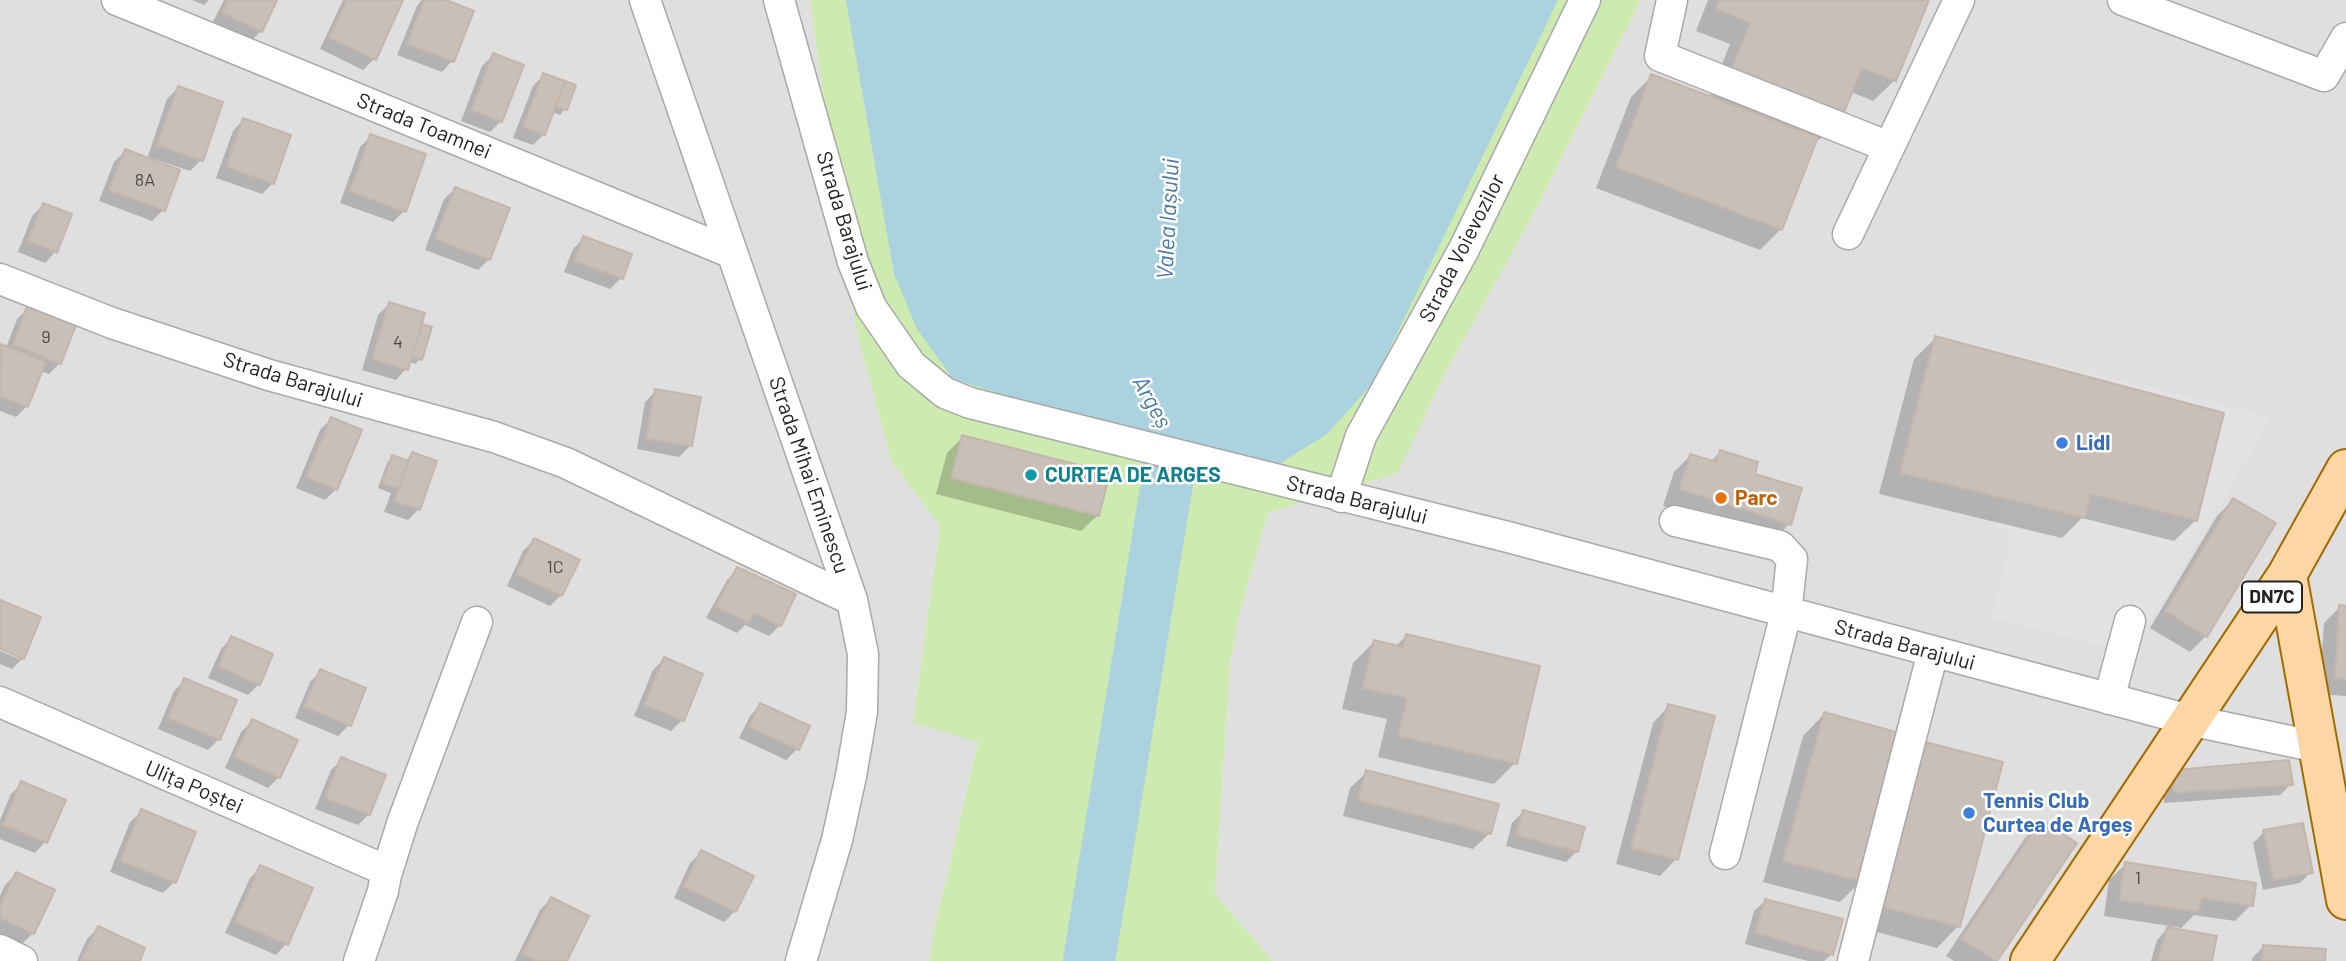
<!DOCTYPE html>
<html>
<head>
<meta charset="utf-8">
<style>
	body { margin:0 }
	canvas { display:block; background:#f2efe9 }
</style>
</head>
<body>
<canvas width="2346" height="961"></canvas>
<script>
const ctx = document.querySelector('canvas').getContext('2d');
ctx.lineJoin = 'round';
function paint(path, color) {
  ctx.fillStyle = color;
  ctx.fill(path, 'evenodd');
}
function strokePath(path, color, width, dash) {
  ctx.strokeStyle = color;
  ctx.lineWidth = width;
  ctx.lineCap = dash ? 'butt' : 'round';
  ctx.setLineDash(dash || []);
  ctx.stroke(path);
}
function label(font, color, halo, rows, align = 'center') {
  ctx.font = font + ' Barlow,sans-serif';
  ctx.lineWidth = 5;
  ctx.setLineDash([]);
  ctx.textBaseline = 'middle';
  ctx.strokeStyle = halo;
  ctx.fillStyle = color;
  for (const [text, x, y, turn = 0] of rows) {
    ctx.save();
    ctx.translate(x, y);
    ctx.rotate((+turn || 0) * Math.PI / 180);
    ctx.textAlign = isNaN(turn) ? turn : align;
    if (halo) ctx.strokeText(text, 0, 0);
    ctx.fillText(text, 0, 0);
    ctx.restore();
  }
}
const residential = new Path2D(`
	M0 0H810L855 323 891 461 940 526 913 723 978 741 934 931 929 961H0Z
	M1641 0H2346V961H1273L1215 894 1230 665 1239 616 1268 513 1398 472 1446 372 1531 219Z`);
const grass = new Path2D(`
	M810 0H1641L1531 219 1446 372 1398 473 1268 513 1239 616 1230 665 1215 894 1273 961H929L934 931 978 742 913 723 940 526 891 461 855 323Z`);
const parking = new Path2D(`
	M1961 341 2272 417 2131 653 1991 618 2012 532 1993 527 2026 405 1950 385Z`);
const water = new Path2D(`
	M846 0H1558L1373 383 1327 434 1276 466 1018 399 953 379 917 329 894 274Z`);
const shadow = new Path2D(`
	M192 0H209L204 5Z
	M224 0H275L261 31 250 42 212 24Z
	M343 0H402L374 59 363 70 320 49Z
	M422 0H441L472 12 452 61 442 72 397 55 417 6Z
	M1708 0H1927L1895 80 1873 101 1851 92 1840 119 1819 140 1815 138 1781 229 1760 250 1596 188 1631 97 1652 76 1709 98 1730 44 1696 31Z
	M493 55 501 121 490 132 461 121 482 66Z
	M544 75 574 86 565 109 560 115 552 112 544 134 533 145 513 138 533 86Z
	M178 88 201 160 190 171 148 157 147 160 178 171 163 210 152 221 99 201 114 162 125 151 147 159 167 99Z
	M243 120 273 183 262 194 216 178 233 131Z
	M371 136 404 211 393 222 340 203 360 147Z
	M455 189 489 259 478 270 425 250 444 199Z
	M43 205 55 252 45 263 18 252 32 216Z
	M584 238 621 278 610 289 564 272 573 249Z
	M389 304 420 326 430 329 420 359 415 364 409 362 406 369 396 380 362 370 378 315Z
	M28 309 60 363 49 374 41 371 27 406 16 417 0 411V347L6 348 17 319Z
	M1936 338 2196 520 2174 541 2082 518 2062 538 1879 494 1914 359Z
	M656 391 690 446 679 457 637 449 645 402Z
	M331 419 336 489 325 500 296 488 320 430Z
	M963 437 1098 515 1081 531 936 494 947 453Z
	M1720 452 1753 475 1789 524 1773 540 1663 506 1674 472 1690 456 1710 462Z
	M412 454 419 509 408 520 384 512 391 493 378 488 387 463 392 458 404 462Z
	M2233 500 2206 636 2190 652 2150 628 2217 516Z
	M534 540 561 595 550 606 507 586 523 551Z
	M737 569 780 625 769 636 745 625 737 633 706 618 727 580Z
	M0 602 23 658 12 669 0 664V651L20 659V655L0 648Z
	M2340 607H2346V696L2319 694 2324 623Z
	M1406 636 1515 763 1494 784 1378 757 1387 719 1342 709 1353 663 1374 642 1395 647Z
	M232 638 259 684 248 695 208 678 221 649Z
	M664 659 701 675 682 720 671 731 634 716 653 670Z
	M321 671 349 725 338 736 295 718 310 682Z
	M185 680 219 739 208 750 158 729 174 691Z
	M760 705 797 749 786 760 739 738 750 716Z
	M1669 706 1676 859 1660 876 1616 864 1653 723Z
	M1824 714 1861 881 1840 902 1763 882 1803 736Z
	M252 721 279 777 268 788 225 768 241 732Z
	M342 759 369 814 358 825 315 809 331 770Z
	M2001 764 1958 926 1937 948 1862 928Z
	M1367 772 1490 833 1473 849 1343 816 1350 788Z
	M2175 772 2291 784 2280 795 2164 803V783Z
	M22 783 45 842 35 853 0 839V820L11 794Z
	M141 812 174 882 163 893 110 872 130 822Z
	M1523 812 1577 851 1566 862 1506 846 1512 823Z
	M2041 822 1995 961H1954L1946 956 2025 838Z
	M2264 832 2311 872 2300 883 2263 890 2253 843Z
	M701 853 751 877 735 911 724 922 674 898 690 863Z
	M2126 864 2251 905 2235 921 2194 915 2181 928 2172 926V929L2210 961H2151L2157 940 2170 926 2104 916 2109 880Z
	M261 867 286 944 276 955 225 933 250 878Z
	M16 874 33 933 22 944 0 934V896L5 885Z
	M551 899 565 961H515L540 910Z
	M1765 901 1832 954 1824 961H1808L1745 944 1754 911Z
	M98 928 138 961H77L87 939Z
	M2263 947 2324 961H2252V958Z`);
const river = new Path2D(`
	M1089 961 1174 440 1153 403`);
const building = new Path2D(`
	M228 0H277L262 32 222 13Z
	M347 0H403L376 60 329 38Z
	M424 0H446L474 11 454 62 407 44Z
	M1719 0H1929L1896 81 1862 68 1841 120 1729 75 1750 23 1716 9Z
	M493 53 524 65 502 122 471 110Z
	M543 73 565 81 545 135 523 127Z
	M1651 74 1818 137 1782 230 1616 167Z
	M565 81 576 85 567 110 556 107Z
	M178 86 223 102 203 161 157 145Z
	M243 118 291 135 274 184 226 167Z
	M370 134 426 154 406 212 350 192Z
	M125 149 180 170 165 211 109 190Z
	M455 187 510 208 490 260 435 239Z
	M43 203 72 214 57 253 28 241Z
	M583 236 632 254 623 279 574 261Z
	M389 302 425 313 408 370 372 359Z
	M27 306 76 325 61 364 13 345Z
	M422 324 432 327 422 360 412 357Z
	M1935 336 2224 413 2197 521 2091 494 2085 518 1900 473Z
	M1 344 46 362 28 407 0 396Z
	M655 389 701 397 692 446 646 439Z
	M331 417 362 430 337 490 306 477Z
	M962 435 1110 473 1099 516 951 478Z
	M1720 450 1758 462 1755 474 1802 488 1791 525 1679 489 1690 454 1716 462Z
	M412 452 437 461 420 510 394 501Z
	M392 455 408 461 399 489 382 483Z
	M2233 498 2276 523 2207 637 2165 611Z
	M534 538 580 560 562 596 516 574Z
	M737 567 796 594 781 626 754 613 749 623 715 607Z
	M0 600 41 617 24 659 0 649Z
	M2339 605 2346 606V679L2335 678Z
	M1406 634 1540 666 1517 764 1398 736 1407 698 1362 688 1374 640 1403 647Z
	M231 636 273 654 260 685 218 667Z
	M664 657 703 674 684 721 644 705Z
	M320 669 366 688 351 726 304 707Z
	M184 678 237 700 220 740 168 718Z
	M760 703 810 726 799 750 749 727Z
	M1668 704 1715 716 1678 860 1631 848Z
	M1824 712 1903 734 1863 882 1783 861Z
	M252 719 298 740 280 778 234 757Z
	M1925 742 2003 762 1960 927 1882 907Z
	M341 757 386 775 370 815 325 798Z
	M2289 760 2293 785 2174 793V770Z
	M1366 770 1499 804 1491 834 1358 800Z
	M21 781 66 800 47 843 3 825Z
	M141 809 196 832 176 883 120 861Z
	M1523 810 1585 827 1578 852 1516 835Z
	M2041 819 2077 843 1997 961H1995L1961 939Z
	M2303 823 2313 873 2273 880 2263 830Z
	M701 850 754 876 736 912 683 887Z
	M2125 862 2256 883 2253 906 2202 898 2199 912 2119 900Z
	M260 865 313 888 288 945 235 922Z
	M16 872 55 890 34 934 0 918V906Z
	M551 897 589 916 567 961H536L522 954Z
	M1765 899 1843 919 1833 955 1755 933Z
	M98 926 145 948 140 961H81Z
	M2167 927 2217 936 2212 961H2158Z
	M2263 945 2326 949 2325 961H2262Z`);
const minor = new Path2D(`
	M117 0 732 253
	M645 0 852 600 863 654 862 712 851 776 837 840 801 961
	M779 0 853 262 871 307 911 365 945 393 970 403 1508 537 2189 720 2318 747
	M1672 0 1660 56 1889 147
	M2123 0 2324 76 2346 38
	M1848 234 1959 0
	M0 279 112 323 269 375 494 437 566 463 852 600
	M1341 497 1361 436 1464 249 1585 0
	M1675 521 1780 546 1792 559 1786 613 1725 854
	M2109 699 2130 621
	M0 702 378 867 386 875 383 891 359 961
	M386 875 403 821 477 622
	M0 950 22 961
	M1853 961 1933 652`);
const major = new Path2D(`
	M2287 575 2346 900
	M2030 961 2287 575 2346 469`);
const markers = [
	[2062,443,7,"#3f7fe0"],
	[1031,475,7,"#0f9aa8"],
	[1721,498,7,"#e8710a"],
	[1969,813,7,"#3f7fe0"]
];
const numberNames = [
	["8A",145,180],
	["9",46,337],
	["4",398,342],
	["1C",555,567],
	["1",2138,878]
];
const shields = [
	[2272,597,60]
];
const shieldNames = [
	["DN7C",2272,597]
];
const streetNames = [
	["Strada Toamnei",424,126,22],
	["Strada Barajului",844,221,73],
	["Strada Voievozilor",1462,248,-63],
	["Strada Barajului",293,380,17],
	["Strada Mihai Eminescu",809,475,71],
	["Strada Barajului",1357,500,14],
	["Strada Barajului",1905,645,15],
	["Ulița Poștei",194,787,23]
];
const shopNames = [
	["Lidl",2076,443],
	["Tennis Club",1983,801],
	["Curtea de Argeș",1983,825]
];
const cultureNames = [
	["CURTEA DE ARGES",1045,475]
];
const foodNames = [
	["Parc",1735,498]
];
const waterNames = [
	["Valea Iașului",1168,219,-87],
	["Argeș",1152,402,61]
];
paint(residential, '#e0dfdf');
paint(grass, '#cdebb0');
paint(parking, '#e2e2e2');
paint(water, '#aad3df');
paint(shadow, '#0003');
strokePath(river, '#aad3df', 52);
paint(building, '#c7bfb8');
strokePath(building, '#c4b6ab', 2);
strokePath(minor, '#a9a9a9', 33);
strokePath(major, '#a06b00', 42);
strokePath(minor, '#fff', 30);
strokePath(major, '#fcd6a4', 38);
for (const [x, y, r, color] of markers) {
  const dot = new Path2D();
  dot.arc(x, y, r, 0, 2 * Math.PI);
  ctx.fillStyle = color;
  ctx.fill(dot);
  strokePath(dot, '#fff', 2.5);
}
label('18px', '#4b4948', null, numberNames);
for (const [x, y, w] of shields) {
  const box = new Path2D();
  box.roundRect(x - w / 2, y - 15.5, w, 31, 5);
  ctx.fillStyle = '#fff';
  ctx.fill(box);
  strokePath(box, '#222', 2);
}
label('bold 19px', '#222', null, shieldNames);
label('21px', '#222', '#fff', streetNames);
label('bold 21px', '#366cbe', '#fff', shopNames, 'left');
label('bold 21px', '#0d838f', '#fff', cultureNames, 'left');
label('bold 21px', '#c56008', '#fff', foodNames, 'left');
label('italic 23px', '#4a7aab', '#fff', waterNames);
</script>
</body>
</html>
